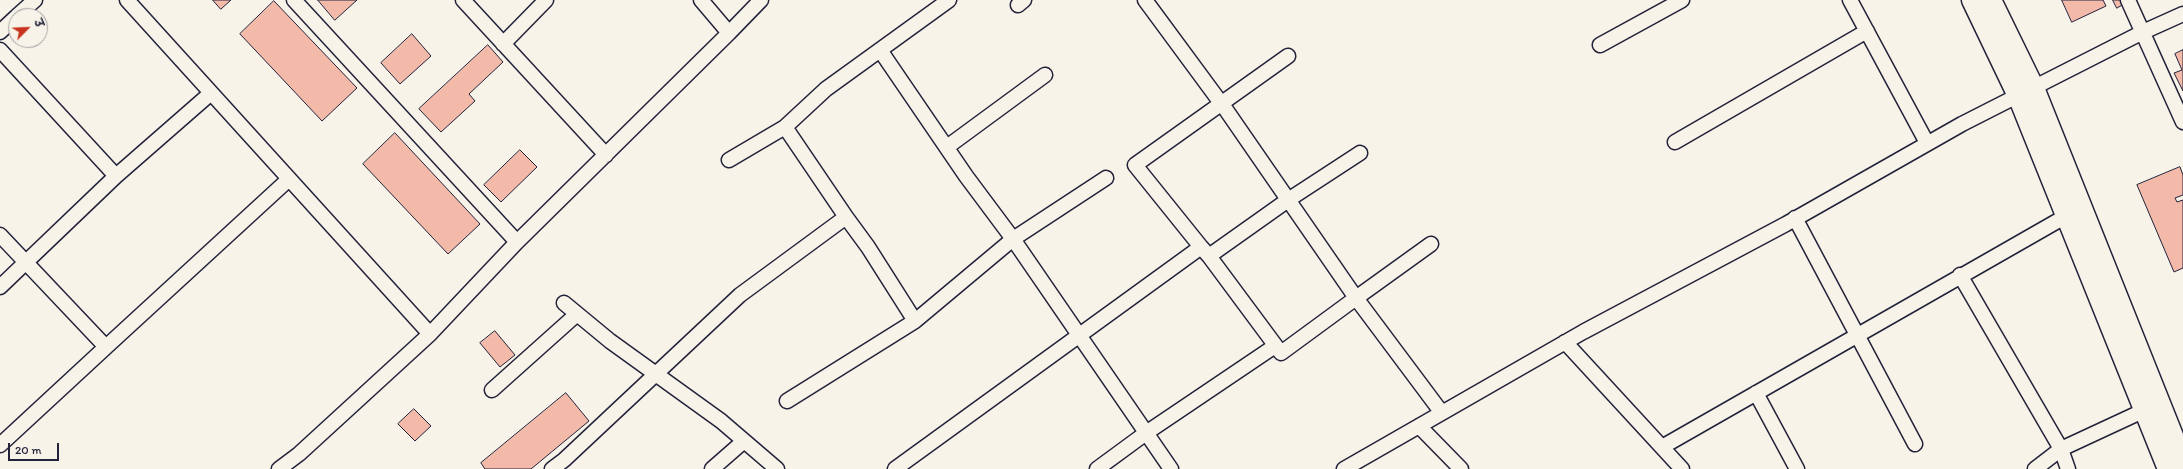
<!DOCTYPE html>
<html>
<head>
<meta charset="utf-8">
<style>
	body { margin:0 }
	#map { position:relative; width:2183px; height:469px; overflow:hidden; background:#f7f3e8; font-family:Itim,"Playpen Sans Deva",sans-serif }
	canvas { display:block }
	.north { position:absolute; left:8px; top:8px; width:40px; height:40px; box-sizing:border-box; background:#f7f3e8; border:1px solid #a29fa3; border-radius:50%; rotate:66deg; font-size:11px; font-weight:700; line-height:16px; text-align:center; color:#22223b }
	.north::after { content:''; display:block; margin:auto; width:14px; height:18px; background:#c8321e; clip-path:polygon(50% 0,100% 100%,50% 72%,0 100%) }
	.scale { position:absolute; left:8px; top:443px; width:51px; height:18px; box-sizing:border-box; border:2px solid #22223b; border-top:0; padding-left:5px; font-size:12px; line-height:14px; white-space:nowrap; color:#22223b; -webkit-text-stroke:3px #f7f3e8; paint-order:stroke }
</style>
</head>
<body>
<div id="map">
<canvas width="2183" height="469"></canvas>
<div class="north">उ</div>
<div class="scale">20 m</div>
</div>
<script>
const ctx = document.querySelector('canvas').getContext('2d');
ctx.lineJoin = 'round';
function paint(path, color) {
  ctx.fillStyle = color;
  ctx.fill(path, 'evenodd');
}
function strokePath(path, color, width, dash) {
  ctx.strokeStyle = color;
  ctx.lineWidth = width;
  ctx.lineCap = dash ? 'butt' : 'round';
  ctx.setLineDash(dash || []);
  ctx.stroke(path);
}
const building = new Path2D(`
	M213 0H231L221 9Z
	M318 0H357L335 20Z
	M2062 0H2103L2106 6 2072 22Z
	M2113 0H2122L2124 4 2117 8Z
	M274 1 357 88 322 121 240 34Z
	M412 34 431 56 400 84 381 63Z
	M488 45 503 62 469 94 475 101 441 132 419 109Z
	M2183 50V91L2174 73 2182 70 2175 54Z
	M395 133 480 224 448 254 363 164Z
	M520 150 537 167 501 202 484 185Z
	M2180 167 2183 175V195L2175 198 2177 202 2183 200V268L2174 272 2137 185Z
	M495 331 515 355 500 367 480 343Z
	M566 393 589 421 531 469H485L481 463Z
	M414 409 431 426 415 441 398 424Z`);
const street = new Path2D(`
	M127 0 430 334
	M294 0 517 242 729 33 701 0
	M463 0 606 155
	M1145 0 1218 99 1222 104 1356 298 1281 353 1209 256 1288 200 1360 153
	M1850 0 1927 143
	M2128 0 2183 122
	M1018 5 1024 0
	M17 16 35 0
	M0 32 16 17
	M729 33 761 0
	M503 44 546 0
	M1600 45 1682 0
	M0 50 116 176 211 93
	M880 50 966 176 1013 239 1106 178
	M785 127 826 89 949 0
	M1675 142 1867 31
	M947 147 1045 75
	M729 160 785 127 846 217
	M1795 218 1915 444
	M0 235 106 347 0 445
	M1431 244 1356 298 1442 413
	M1201 247 1135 165 1288 56
	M1960 275 2061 449 2068 469
	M0 287 116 176
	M564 303 610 341 721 421 777 469
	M1565 342 1682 469
	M106 347 289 179
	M492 390 577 314
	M1756 393 1797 469
	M787 401 915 321 1013 239 1171 469
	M1419 426 1461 469
	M1662 447 2068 215
	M279 469 299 454 430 334 517 242
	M552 469 564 460 740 295 846 217 868 247 915 321
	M712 469 744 441
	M895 469 1201 247 1209 256
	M1097 469 1146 433 1275 346
	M1344 469 1583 332 1786 224 1962 124 2143 32 2183 14
	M2035 469 2061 449 2145 410`);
const secondary = new Path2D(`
	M1972 0 2018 96 2168 469
	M1991 0 2034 88 2183 461`);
paint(building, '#f3baaa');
strokePath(building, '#22223b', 1);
strokePath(street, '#22223b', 17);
strokePath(secondary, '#22223b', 23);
strokePath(street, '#f7f3e8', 14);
strokePath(secondary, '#f7f3e8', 20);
</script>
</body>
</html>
